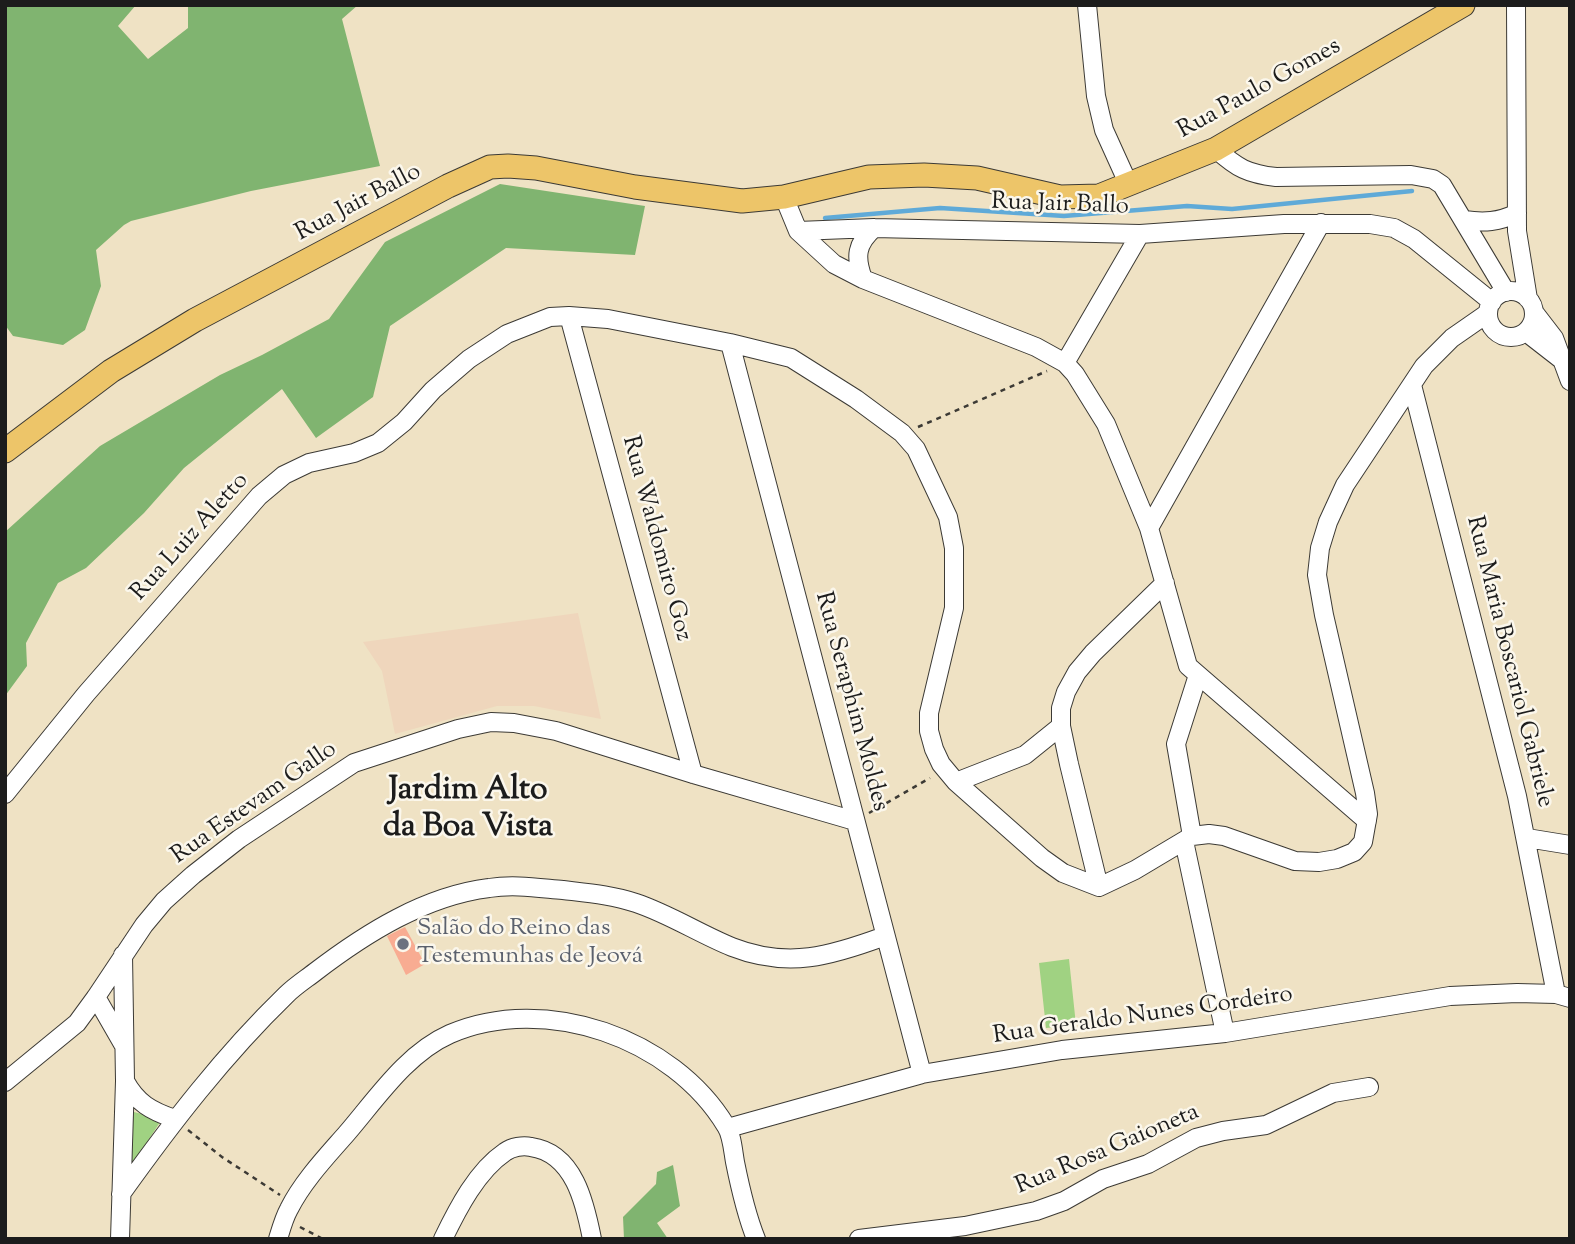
<!DOCTYPE html>
<html>
<head>
<meta charset="utf-8">
<style>
	body { margin:0 }
	#map { position:relative; width:1575px; height:1244px; overflow:hidden; background:#efe2c4; font-family:"Sorts Mill Goudy",serif }
	canvas { display:block }
	.frame { position:absolute; inset:0; border:7px solid #1c1c1c; pointer-events:none }
</style>
</head>
<body>
<div id="map">
<canvas width="1575" height="1244"></canvas>
<div class="frame"></div>
</div>
<script>
const ctx = document.querySelector('canvas').getContext('2d');
ctx.lineJoin = 'round';
function paint(path, color) {
  ctx.fillStyle = color;
  ctx.fill(path, 'evenodd');
}
function strokePath(path, color, width, dash) {
  ctx.strokeStyle = color;
  ctx.lineWidth = width;
  ctx.lineCap = dash ? 'butt' : 'round';
  ctx.setLineDash(dash || []);
  ctx.stroke(path);
}
function label(font, color, halo, rows, align = 'center') {
  ctx.font = font + ' "Sorts Mill Goudy",serif';
  ctx.lineWidth = 5;
  ctx.setLineDash([]);
  ctx.textBaseline = 'middle';
  ctx.strokeStyle = halo;
  ctx.fillStyle = color;
  for (const [text, x, y, turn = 0] of rows) {
    ctx.save();
    ctx.translate(x, y);
    ctx.rotate((+turn || 0) * Math.PI / 180);
    ctx.textAlign = isNaN(turn) ? turn : align;
    if (halo) ctx.strokeText(text, 0, 0);
    ctx.fillText(text, 0, 0);
    ctx.restore();
  }
}
const built = new Path2D(`
	M578 613 601 719 534 706H497L395 734 382 671 363 642Z`);
const green = new Path2D(`
	M1069 959 1076 1025 1046 1028 1039 963Z
	M134 1112 162 1119 126 1175 128 1144Z`);
const forest = new Path2D(`
	M5 5H136L118 26 148 59 188 28V5H358L342 19 380 166 251 191 131 221 124 225 96 250 101 286 85 330 63 345 13 336 5 325Z
	M500 184 645 206 635 255 506 248 390 326 373 397 316 438 282 389 184 468 144 513 86 568 58 583 26 643 27 666 5 696V532L100 446 220 375 262 355 329 319 385 242Z
	M673 1165 680 1206 657 1223 668 1239H624L623 1217 656 1184 657 1172Z`);
const stream = new Path2D(`
	M825 218 940 208 1064 216 1187 206 1232 209 1412 191`);
const building = new Path2D(`
	M405 927 425 964 406 975 387 936Z`);
const path = new Path2D(`
	M918 427 1047 371
	M869 813 930 778
	M188 1130 222 1157 280 1195
	M300 1227 323 1239`);
const minor = new Path2D(`
	M1087 5 1096 96 1104 130 1128 183
	M1516 5 1517 231 1528 299
	M1216 149C1237 168 1248 174 1276 177L1411 175 1433 179 1442 185 1506 292
	M784 197 798 231 834 264 863 279 1036 347 1065 363 1075 374 1106 424 1149 528 1188 666 1367 821
	M1464 220C1484 223 1499 222 1517 213
	M798 231 874 228 1140 234 1284 224H1370L1394 228 1414 239 1492 302
	M863 279C855 257 856 244 874 228
	M1488 314a23 23 0 1 1 46 0a23 23 0 1 1-46 0Z
	M1534 312 1554 338 1570 381
	M569 316 693 774
	M1526 332 1562 360
	M730 343 922 1074
	M1065 363 1140 234
	M1412 385 1517 796 1556 994
	M1149 528 1321 223
	M956 782 1025 755 1061 726
	M5 794 86 694 259 496 284 475 309 463 354 453 378 443 404 422 433 390 469 359 507 334 550 317 569 316 608 319 730 343 791 358 856 399 902 433 916 449 948 517 954 548V608L929 713V731L934 749 941 764 956 782 1042 858 1063 873 1099 887 1135 870 1192 836 1209 834 1224 836 1295 861 1319 862 1337 859 1354 852 1363 842 1368 814 1365 793 1324 615 1317 575 1320 548 1328 522 1345 485 1424 366 1452 338 1488 313
	M1192 836 1176 744 1198 675
	M1527 838 1570 845
	M1184 841 1225 1033
	M1099 887 1069 764 1061 726V708L1066 692 1077 672 1093 653 1165 583
	M96 997 123 1044
	M125 1081C137 1103 151 1111 175 1119
	M5 1082 77 1023 96 997 144 925 164 901 193 875 239 839 354 763 458 729 491 722 514 723 556 731 693 774 855 821
	M728 1128 922 1074 1062 1050 1225 1033 1450 996 1517 993 1556 994 1570 998
	M121 1194C171 1124 224 1055 286 995 295 986 306 979 315 972 366 933 425 896 489 888 514 884 539 888 563 890 588 893 612 895 636 903 669 914 700 934 732 947 788 969 831 956 885 936
	M120 1239 125 1081 123 955
	M278 1239C281 1229 284 1218 289 1209 303 1181 327 1156 347 1133 377 1098 407 1053 450 1034 545 993 673 1038 726 1126 732 1135 733 1151 735 1162 740 1187 746 1214 756 1239
	M443 1239C458 1208 477 1171 505 1152 512 1147 523 1145 531 1147 574 1153 585 1203 592 1239
	M859 1239 965 1226 1036 1211 1064 1201 1103 1179 1148 1164 1196 1138 1223 1131 1266 1125 1333 1093 1369 1087`);
const major = new Path2D(`
	M5 451 111 371 195 320 448 186 490 167 508 166 536 168 635 187 742 201 784 197 869 177 924 175 977 178 1060 197 1099 196 1216 149 1463 5`);
const markers = [
	[403,944,7,"#6b7280"]
];
const streetNames = [
	["Rua Paulo Gomes",1260,90,-29],
	["Rua Jair Ballo",359,204,-28],
	["Rua Jair Ballo",1060,206,2],
	["Rua Luiz Aletto",191,538,-48],
	["Rua Waldomiro Goz",655,539,75],
	["Rua Maria Boscariol Gabriele",1508,662,76],
	["Rua Seraphim Moldes",850,702,75],
	["Rua Estevam Gallo",255,804,-35],
	["Rua Geraldo Nunes Cordeiro",1143,1017,-8],
	["Rua Rosa Gaioneta",1108,1151,-23]
];
const worshipNames = [
	["Salão do Reino das",417,930],
	["Testemunhas de Jeová",417,958]
];
const districtNames = [
	["Jardim Alto",468,793],
	["da Boa Vista",468,830]
];
paint(built, '#efd6bc');
paint(green, '#a0d282');
paint(forest, '#80b470');
strokePath(stream, '#5faad8', 4.5);
paint(building, '#f8ac92');
strokePath(minor, '#3c3a35', 20);
strokePath(major, '#3c3a35', 25);
strokePath(path, '#3c3a35', 2.5, [5, 5]);
strokePath(minor, '#fff', 18);
strokePath(major, '#edc569', 23);
for (const [x, y, r, color] of markers) {
  const dot = new Path2D();
  dot.arc(x, y, r, 0, 2 * Math.PI);
  ctx.fillStyle = color;
  ctx.fill(dot);
  strokePath(dot, '#fbf7ec', 2.5);
}
label('24px', '#1c1c1c', '#fbf7ec', streetNames);
label('24px', '#5b616d', '#fbf7ec', worshipNames, 'left');
label('bold 32px', '#1c1c1c', '#fbf7ec', districtNames);
</script>
</body>
</html>
